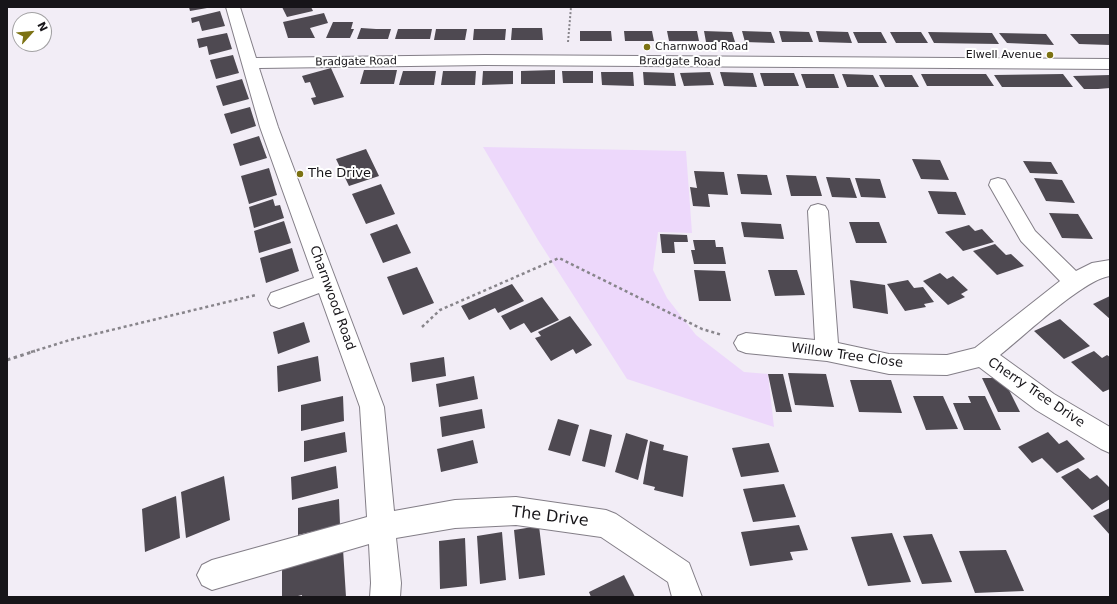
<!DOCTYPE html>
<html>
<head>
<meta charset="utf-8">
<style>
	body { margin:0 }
	#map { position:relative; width:1117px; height:604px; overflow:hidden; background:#f2edf6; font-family:"DejaVu Sans",sans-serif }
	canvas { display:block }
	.frame { position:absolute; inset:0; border:8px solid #171519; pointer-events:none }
	.north { position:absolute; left:12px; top:12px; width:40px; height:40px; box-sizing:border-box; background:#fff; border:1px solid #a2a1a3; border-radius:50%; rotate:63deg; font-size:11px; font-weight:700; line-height:16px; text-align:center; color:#171519 }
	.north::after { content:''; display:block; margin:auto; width:14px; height:18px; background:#7c7213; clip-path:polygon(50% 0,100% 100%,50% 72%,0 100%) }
</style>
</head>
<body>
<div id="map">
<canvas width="1117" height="604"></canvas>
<div class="frame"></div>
<div class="north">N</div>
</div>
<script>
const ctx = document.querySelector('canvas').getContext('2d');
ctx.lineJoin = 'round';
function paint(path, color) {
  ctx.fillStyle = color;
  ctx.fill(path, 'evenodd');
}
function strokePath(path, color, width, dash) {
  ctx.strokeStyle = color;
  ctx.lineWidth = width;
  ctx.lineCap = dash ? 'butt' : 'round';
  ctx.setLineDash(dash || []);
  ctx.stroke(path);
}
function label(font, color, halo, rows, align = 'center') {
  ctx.font = font + ' "DejaVu Sans",sans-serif';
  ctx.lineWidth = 4;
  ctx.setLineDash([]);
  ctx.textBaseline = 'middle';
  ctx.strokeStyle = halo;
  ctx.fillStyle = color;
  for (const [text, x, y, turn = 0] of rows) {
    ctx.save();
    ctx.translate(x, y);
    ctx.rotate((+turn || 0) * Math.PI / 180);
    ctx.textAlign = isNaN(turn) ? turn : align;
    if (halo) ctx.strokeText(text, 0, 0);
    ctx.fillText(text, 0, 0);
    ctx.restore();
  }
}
const green = new Path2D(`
	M483 147 686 151 692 233 658 232 653 270 667 298 696 335 744 372 768 374 774 427 627 379 538 240Z`);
const building = new Path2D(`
	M189 7H207V8L190 11Z
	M282 7H311L313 11 287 17Z
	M220 11 225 26 202 31 199 21 192 23 191 18Z
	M324 13 328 23 310 28 315 38H288L283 22Z
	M333 22H353L351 29H354L350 38H326Z
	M361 28 376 29H391L388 39H357Z
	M512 28H542L543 40H511Z
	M398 29H432L430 39H395Z
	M436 29H467L465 40H434Z
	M474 29H506L505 40H473Z
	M580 31H611L612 41H580Z
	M624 31H652L654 41H625Z
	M667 31H697L699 41H669Z
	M704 31 732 32 735 42H706Z
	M742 31 771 32 775 43 745 42Z
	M779 31 809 32 813 42H782Z
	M816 31 848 32 852 43 819 42Z
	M853 32H881L887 43H858Z
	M890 32H921L928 43H896Z
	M928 32 992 33 999 44 934 43Z
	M227 33 232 49 209 55 207 46 199 48 197 39Z
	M999 33 1046 34 1054 45 1007 43Z
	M1070 34H1110V45L1079 44Z
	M233 55 239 73 216 79 210 60Z
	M331 68 344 97 314 105 311 98 316 97 310 82 305 83 302 76Z
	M364 70H397L394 84H360Z
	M555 70V84H521V71Z
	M403 71H436L434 85H399Z
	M443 71H476L475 85H441Z
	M483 71H513V84L482 85Z
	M562 71H593V83H563Z
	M601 72H633L634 86 602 85Z
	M643 72 674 73 676 86 644 85Z
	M710 72 714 85 684 86 680 73Z
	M720 72 753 73 757 87 724 86Z
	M760 73H794L799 86H764Z
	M801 74H834L839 88H806Z
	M842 74 873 75 879 87H847Z
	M921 74H986L994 86H927Z
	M1063 74 1073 87H1002L994 75Z
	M879 75H912L919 87H885Z
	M1110 75V88L1098 89H1084L1073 76Z
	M242 79 249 99 223 106 216 86Z
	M250 107 256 126 231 134 224 114Z
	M259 136 267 158 240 166 233 144Z
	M366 149 379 176 349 186 336 159Z
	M912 159 940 160 949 180 921 179Z
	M1023 161 1051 162 1058 174 1030 173Z
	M269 168 277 195 249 204 241 176Z
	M694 171 724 172 728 195 708 194 710 207 693 206 690 187 697 188Z
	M737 174 767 175 772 195 741 194Z
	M786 175 816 176 822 196H791Z
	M826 177 850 178 857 198 832 197Z
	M855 178 880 179 886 198 861 197Z
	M1034 178 1062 180 1075 203 1046 201Z
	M381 184 395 214 366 224 352 194Z
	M928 191 956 192 966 215 938 214Z
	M273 199 275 206 280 205 284 218 254 228 249 207Z
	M1049 213 1078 214 1093 239 1062 238Z
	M284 221 291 243 259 253 254 231Z
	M741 222 781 224 784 239 744 237Z
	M849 222H879L887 243H856Z
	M397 224 411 253 383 263 370 234Z
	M969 225 975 231 982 229 994 242 963 251 945 232Z
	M660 234 687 235 688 242H674L675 253H662Z
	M693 240H715L716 247H723L726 264H694L691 250H695Z
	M995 244 1006 255 1011 254 1024 266 997 275 973 251Z
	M292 248 299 271 266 283 260 258Z
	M417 267 434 303 403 315 387 277Z
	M694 270 725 271 731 301H699Z
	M768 270H797L805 295 775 296Z
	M940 273 947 279 953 276 968 290 961 294 965 297 948 305 923 281Z
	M850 280 885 285 888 314 853 308Z
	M908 280 914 288 923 287 934 302 924 304 926 307 905 311 887 284Z
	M512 284 524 301 498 313 495 308 469 320 461 306Z
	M1110 296V319L1093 304Z
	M542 297 559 320 531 333 524 323 510 330 501 316Z
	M570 316 592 345 576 354 573 349 551 361 535 338 541 336 538 332Z
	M1060 319 1090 346 1064 359 1034 331Z
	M304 322 310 342 278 354 273 332Z
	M1094 351 1102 358 1107 355 1110 357V389L1103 392 1071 362Z
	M318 356 321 381 278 392 277 366Z
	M444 357 446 376 412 382 410 363Z
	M788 373 826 374 834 407 795 405Z
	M768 374H783L792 412H776Z
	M474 376 478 399 439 407 436 384Z
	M982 378H1003L1020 412H998Z
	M850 380H891L902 413 859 412Z
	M343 396 344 421 301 431V405Z
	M913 396H943L958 429 926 430Z
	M968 396H985L1001 430H964L953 403H971Z
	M482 409 485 428 442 437 440 417Z
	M558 419 579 425 570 456 548 450Z
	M590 429 612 435 605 467 582 461Z
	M345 432 347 452 304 462V441Z
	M1048 432 1059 444 1067 440 1085 459 1057 473 1042 458 1032 463 1018 447Z
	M626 433 648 440 638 480 615 472Z
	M473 440 478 463 441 472 437 449Z
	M650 441 664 445 663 450 688 456 683 497 654 490 655 487 643 484Z
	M769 443 779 472 741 477 732 448Z
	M336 466 338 488 292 500 291 477Z
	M1078 468 1090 479 1097 475 1110 488V499L1092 510 1061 477Z
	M224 476 230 520 186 538 181 492Z
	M784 484 796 517 753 522 743 489Z
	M176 496 180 538 145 552 142 509Z
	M339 499 340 525 298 535V508Z
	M1110 508V535L1093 516Z
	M799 525 808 550 790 552 793 560 750 566 741 532Z
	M539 526 545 575 519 579 514 530Z
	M502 532 506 580 480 584 477 536Z
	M892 533 911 582 868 586 851 537Z
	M932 534 952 582 922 584 903 536Z
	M465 538 467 586 440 589 439 541Z
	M343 549 346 597H302V595L294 597H282V564Z
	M1006 550 1024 591 975 593 959 551Z
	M624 575 635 597H591L589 592Z`);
const pathFar2 = new Path2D(`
	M568 42 571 7`);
const pathFar1 = new Path2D(`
	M422 327 440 310 559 258 702 329 722 335
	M31 352 70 340 256 295`);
const path = new Path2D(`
	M7 360 35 351`);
const minor = new Path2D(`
	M226 7H240L256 58 485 55 1110 59V69L485 65 259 68 278 127 384 407 394 511 455 500 516 497 606 510 616 514 689 563 702 597H672L668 582 601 537 516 525 455 528 396 538 401 583 400 597H370L371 583 369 544 212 590 202 585 197 575 202 565 212 560 367 517 360 407 319 293 279 308 271 305 268 299 271 293 314 278 260 127Z
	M998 178 1005 180 1035 231 1076 271 1092 263 1110 260V276C1084 279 1023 337 1000 355L1054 394 1110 427V453L1101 449 1036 410 979 367 947 375 889 374 827 361 746 353 738 350 734 343 738 336 746 333 815 340 808 211 811 206 818 204 825 206 828 211 838 343 889 354 947 355 975 348 1060 281 1021 241 989 185 991 180Z`);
const markers = [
	[647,47,4,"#7c7213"],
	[1050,55,4,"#7c7213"],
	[300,174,4,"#7c7213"]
];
const farPoinames = [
	["Charnwood Road",655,47],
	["Elwell Avenue",1042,55,"right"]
];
const farStreetnames = [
	["Bradgate Road",356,62,-1],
	["Bradgate Road",680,62,1]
];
const poiNames = [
	["The Drive",308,174]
];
const streetNames = [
	["Charnwood Road",332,298,70],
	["Willow Tree Close",847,356,8],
	["Cherry Tree Drive",1036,393,34]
];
const nearStreetnames = [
	["The Drive",550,517,7]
];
paint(green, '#edd8fb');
paint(building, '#4e4951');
strokePath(minor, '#837e87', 2);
strokePath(pathFar2, '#88858b', 2, [2, 2]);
strokePath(pathFar1, '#88858b', 2.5, [3, 3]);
strokePath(path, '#88858b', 3, [3.5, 3.5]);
paint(minor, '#fff');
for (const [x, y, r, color] of markers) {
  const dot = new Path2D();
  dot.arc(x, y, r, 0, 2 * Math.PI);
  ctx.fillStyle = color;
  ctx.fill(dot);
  strokePath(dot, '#fff', 1.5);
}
label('11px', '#171519', '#fff', farPoinames, 'left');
label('11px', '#171519', '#fff', farStreetnames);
label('13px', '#171519', '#fff', poiNames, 'left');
label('13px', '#171519', '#fff', streetNames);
label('16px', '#171519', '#fff', nearStreetnames);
</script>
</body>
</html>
